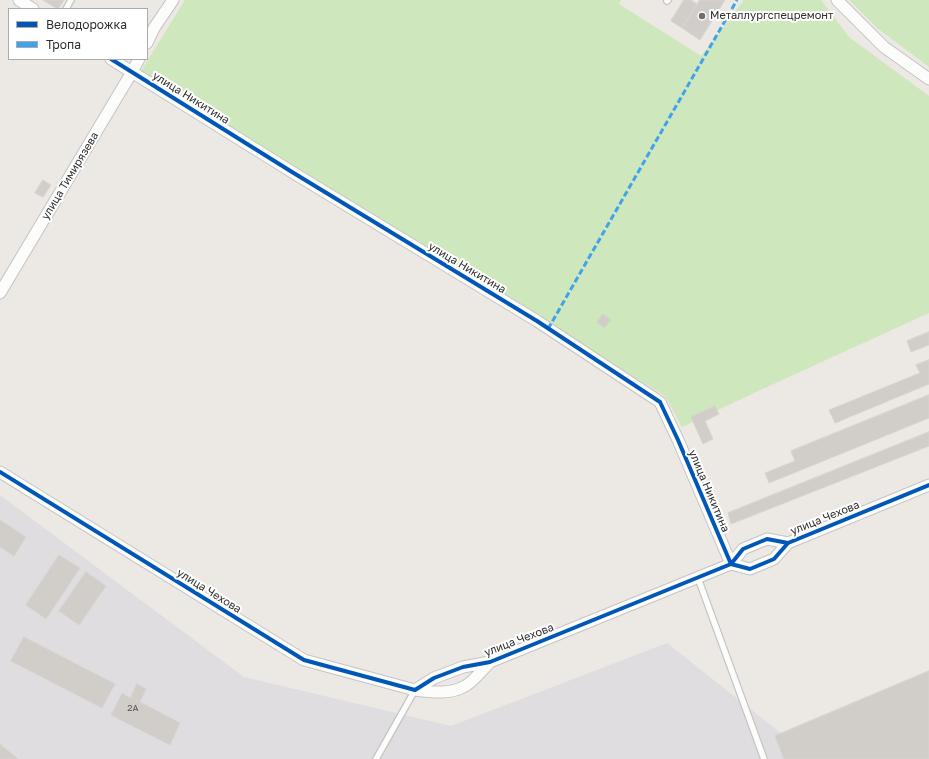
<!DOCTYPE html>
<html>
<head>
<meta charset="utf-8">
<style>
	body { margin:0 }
	#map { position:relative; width:929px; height:759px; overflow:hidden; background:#ece8e4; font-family:"Golos Text",sans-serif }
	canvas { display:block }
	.legend { position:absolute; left:8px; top:8px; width:140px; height:52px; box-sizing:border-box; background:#fff; border:1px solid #ababab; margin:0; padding:5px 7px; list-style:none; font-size:12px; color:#2d2d2d }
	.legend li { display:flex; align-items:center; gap:8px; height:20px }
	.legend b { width:20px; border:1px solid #ababab }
</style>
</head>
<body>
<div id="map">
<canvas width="929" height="759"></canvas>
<ul class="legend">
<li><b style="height:5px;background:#0057b8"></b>Велодорожка</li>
<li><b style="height:5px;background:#3ea3eb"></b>Тропа</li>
</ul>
</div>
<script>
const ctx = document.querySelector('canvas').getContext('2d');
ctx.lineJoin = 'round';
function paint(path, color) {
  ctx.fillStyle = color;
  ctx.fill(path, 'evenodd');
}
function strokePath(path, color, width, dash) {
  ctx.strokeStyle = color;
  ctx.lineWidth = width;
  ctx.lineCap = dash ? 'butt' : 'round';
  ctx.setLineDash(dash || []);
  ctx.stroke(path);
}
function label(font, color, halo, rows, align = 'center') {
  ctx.font = font + ' "Golos Text",sans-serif';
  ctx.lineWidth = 4;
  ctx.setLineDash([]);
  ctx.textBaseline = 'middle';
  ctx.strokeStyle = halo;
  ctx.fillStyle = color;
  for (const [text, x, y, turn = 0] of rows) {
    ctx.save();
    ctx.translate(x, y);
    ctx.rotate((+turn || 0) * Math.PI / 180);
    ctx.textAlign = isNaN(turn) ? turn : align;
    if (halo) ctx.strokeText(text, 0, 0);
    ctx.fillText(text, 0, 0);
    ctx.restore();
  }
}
const industrial = new Path2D(`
	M0 495 244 677 451 726 667 643 782 734 929 759H0Z`);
const green = new Path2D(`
	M185 0H621L619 4 701 56 744 0H821L849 37 929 96V313L756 392 682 427 665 396 141 71Z
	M849 0H929V67L877 28Z`);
const building = new Path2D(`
	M43 0H64L58 9Z
	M684 0H691L697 4 682 28 671 21Z
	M700 0H725L700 40 682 28Z
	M43 180 51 185 43 197 35 193Z
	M603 314 611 320 604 328 597 322Z
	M929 332V345L911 352 907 341Z
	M929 360V384L835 423 829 410 920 373 916 365Z
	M929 395V418L769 483 765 473 795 461 791 451Z
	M715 406 719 414 705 421 713 439 703 444 691 417Z
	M929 432V446L731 524 728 513Z
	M0 520 26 537 14 556 0 547Z
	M59 555 80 568 46 619 26 605Z
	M86 572 106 586 79 625 59 611Z
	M24 637 115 684 102 708 11 661Z
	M929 671V759H784L775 736Z
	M137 684 146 689 140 702 180 723 170 745 111 715 122 693 130 698Z
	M0 744 18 759H0Z`);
const service = new Path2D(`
	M667 1 668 0
	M66 9 71 0
	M698 578 764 759
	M376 759 415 690`);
const minor = new Path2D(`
	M19 0 33 9
	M837 0 884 47 929 79
	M147 43 154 28 173 0
	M111 59 292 172 537 321 660 402 678 440 731 564 750 569 774 559 788 543
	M0 293 132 72 139 59
	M0 472 304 660 415 690 434 678 463 667 490 662 731 564 743 549 767 539 788 543 929 485
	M415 690C432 692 450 695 465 686 472 683 484 668 490 662`);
const rail = new Path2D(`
	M0 724 43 759`);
const quiet = new Path2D(`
	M548 329 737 0`);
const cycleway = new Path2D(`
	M111 59 292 172 537 321 660 402 678 440 731 564 750 569 774 559 788 543
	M0 472 304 660 415 690 434 678 463 667 490 662 731 564 743 549 767 539 788 543 929 485`);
const markers = [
	[702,16,4,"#706e6d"]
];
const numberNames = [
	["2А",133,708]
];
const poiNames = [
	["Металлургспецремонт",710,16]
];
const streetNames = [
	["улица Никитина",191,98,32],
	["улица Тимирязева",70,176,-59],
	["улица Никитина",467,268,31],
	["улица Никитина",709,491,67],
	["улица Чехова",825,518,-22],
	["улица Чехова",209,591,32],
	["улица Чехова",519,640,-21]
];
paint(industrial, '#dfdddf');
paint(green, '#cee7bc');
paint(building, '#d1ceca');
strokePath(building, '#d7d4d0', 1);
strokePath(service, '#c5c4c4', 8);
strokePath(minor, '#c5c4c4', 13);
strokePath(service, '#fcfcfb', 5.5);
strokePath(minor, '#fcfcfb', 11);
strokePath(rail, '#dfdfe1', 3);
strokePath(quiet, '#3ea3eb', 3, [6, 3]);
strokePath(cycleway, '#0057b8', 4);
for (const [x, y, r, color] of markers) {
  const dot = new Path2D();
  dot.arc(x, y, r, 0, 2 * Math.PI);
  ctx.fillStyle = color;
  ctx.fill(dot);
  strokePath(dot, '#fff', 1.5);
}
label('9px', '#585756', null, numberNames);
label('11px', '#2d2d2d', '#fff', poiNames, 'left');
label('11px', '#2d2d2d', '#fff', streetNames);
</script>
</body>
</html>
